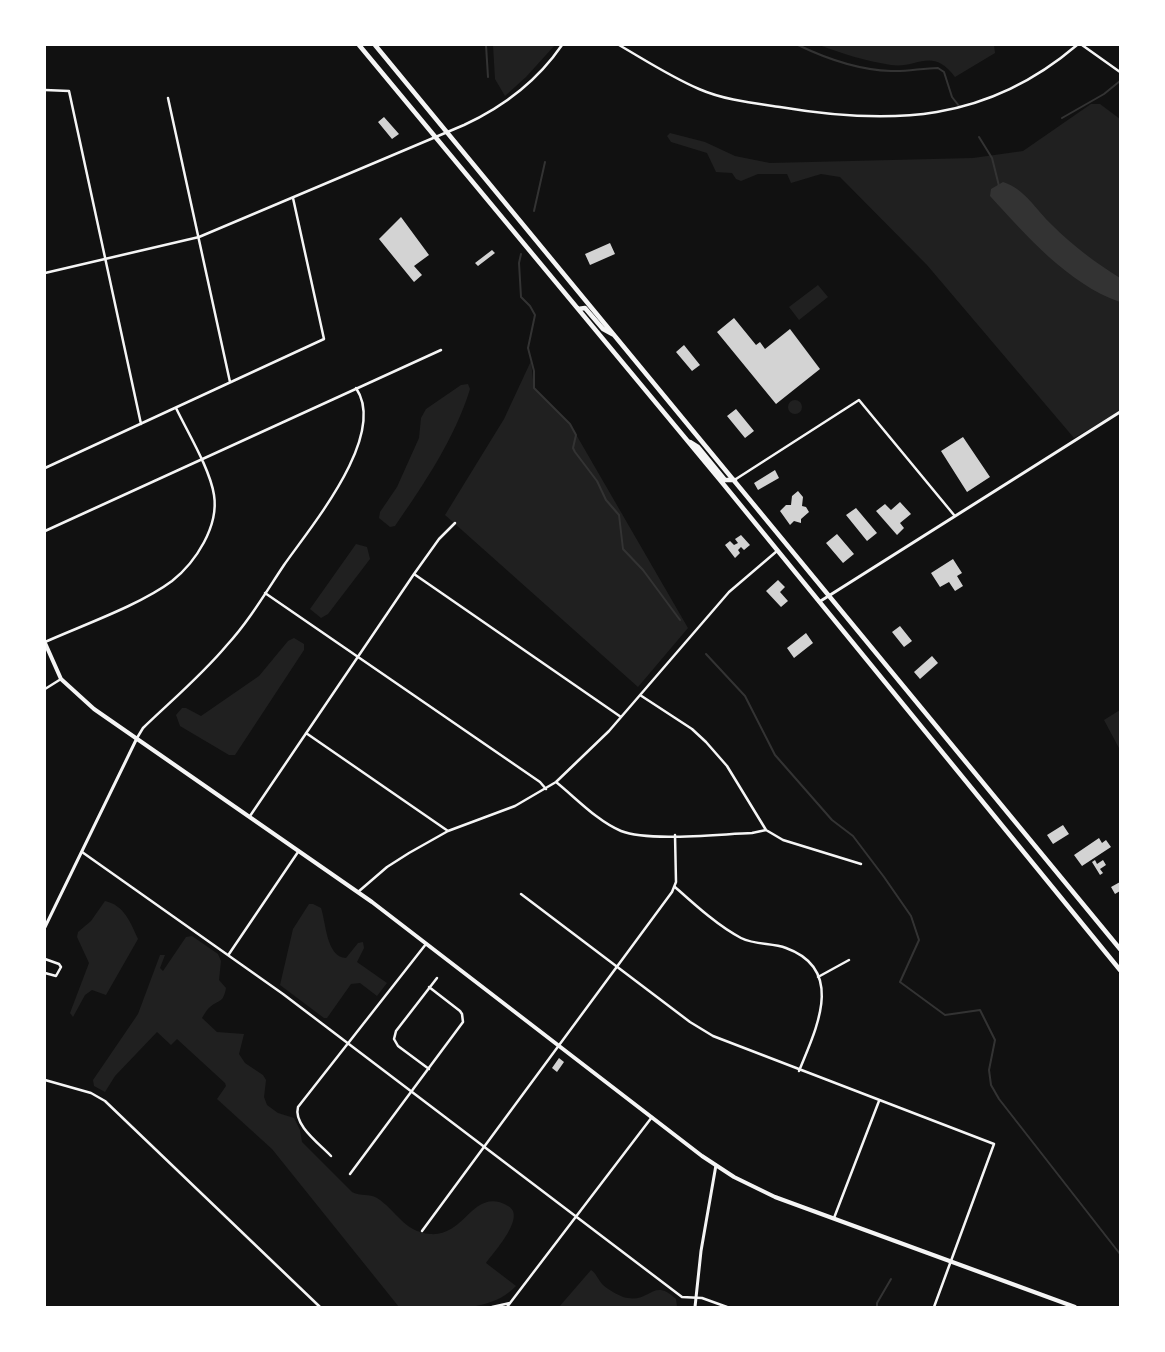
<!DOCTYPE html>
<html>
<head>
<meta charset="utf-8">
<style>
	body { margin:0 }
	#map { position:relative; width:1165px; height:1352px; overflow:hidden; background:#111; font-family:Overpass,sans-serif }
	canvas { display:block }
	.frame { position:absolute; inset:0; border:46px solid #fff; pointer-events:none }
</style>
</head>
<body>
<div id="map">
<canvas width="1165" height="1352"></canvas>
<div class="frame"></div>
</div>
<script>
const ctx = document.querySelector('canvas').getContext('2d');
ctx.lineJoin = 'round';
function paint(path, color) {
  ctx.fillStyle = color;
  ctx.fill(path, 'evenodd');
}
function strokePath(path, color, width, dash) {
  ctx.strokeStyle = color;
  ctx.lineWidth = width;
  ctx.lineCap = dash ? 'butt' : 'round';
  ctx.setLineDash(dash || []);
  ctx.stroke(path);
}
const green = new Path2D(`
	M493 45H555L526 77 505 96 495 79Z
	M819 45H994L995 53 955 77C932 46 917 69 891 65 866 61 843 54 819 45Z
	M1091 104H1100L1120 119V411L1074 438 927 265 840 177 821 174 791 183 787 174H758L741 181 736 179 732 173 716 172 707 153 671 142 667 136 670 133 705 142 735 156 770 163 973 158 1023 151Z
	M818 285 828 297 799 320 789 307Z
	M531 361 534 388 570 424 688 628 638 687 445 515 504 419Z
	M468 384 470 389C455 438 424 484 395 526L390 527 379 518 380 512 397 487 419 438 421 418 426 409 461 385Z
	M788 407a7 7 0 1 1 14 0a7 7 0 1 1-14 0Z
	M356 544 367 547 370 559 328 614 321 618 310 609Z
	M294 638 304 644V650L235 755H229L180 726 176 715 182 708H186L201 716 259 676 288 641Z
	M1120 710V750L1104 720Z
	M105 901C124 905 131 923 138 939L106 995 92 990 85 995 73 1017 70 1013 89 963 77 937 78 932 91 921Z
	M309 904H313L321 908C326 922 326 957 346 958L358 943 363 942 364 948 357 962 387 983 377 996 360 983 351 984 327 1018H324L280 985 293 929Z
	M192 936 218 954 221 961 219 980 226 988C223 1004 219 999 210 1007 207 1009 204 1015 202 1018L217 1032 244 1034 239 1054 245 1063 263 1075 266 1080 264 1097 267 1105 278 1113 294 1118 300 1130 302 1142 352 1192C361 1197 369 1193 377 1198 396 1210 404 1232 430 1234 466 1237 473 1186 508 1206 527 1216 494 1252 486 1263L516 1286C488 1316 436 1307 399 1307L272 1149 217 1099 226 1086 225 1083 177 1039 171 1045 157 1032 115 1076 105 1092 94 1086 93 1080 138 1014 160 955H165L160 968 163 971 186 937Z
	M591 1270C597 1274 598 1280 603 1285 607 1289 618 1295 623 1297 651 1305 652 1276 676 1299L677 1307H559Z`);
const water = new Path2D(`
	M1003 182C1025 189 1036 210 1052 225 1073 246 1096 263 1120 278V302C1068 284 1026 235 990 196L991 189Z`);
const stream = new Path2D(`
	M486 45 488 77
	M798 45C827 59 859 70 891 71 907 72 922 68 938 68L944 72 952 97 959 106
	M1062 118 1104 94 1120 81
	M979 137 992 158 999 186
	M534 211 545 162
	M521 254 519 263 521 297 530 306 535 315 528 348 534 371V388L570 424 576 435 573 448 575 452 597 481 606 500 619 515 623 549 643 570 680 620
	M706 654 745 696 775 755 832 820 853 836 884 877 911 916 919 940 900 982 945 1015 980 1010 995 1040 989 1070 991 1085 999 1099 1120 1254
	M877 1307V1303L891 1279`);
const building = new Path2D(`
	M384 117 399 134 392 139 378 122Z
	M401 217 429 255 414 266 422 275 414 282 379 239Z
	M610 243 615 254 590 265 585 254Z
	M492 250 495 253 478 266 475 263Z
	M734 318 756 345 760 342 765 349 790 329 820 369 776 404 717 332Z
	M684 345 700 365 692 371 676 352Z
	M736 409 754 431 745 438 727 416Z
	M963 437 990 477 967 492 941 451Z
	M775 470 779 478 758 490 754 483Z
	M798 491 803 497 802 506 806 507 809 512 801 519V523L794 521 790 525 780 511 786 505H791L792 496Z
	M900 502 911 514 900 523 904 528 897 535 876 511 885 504 891 510Z
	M856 508 877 533 867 541 846 515Z
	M837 534 854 554 843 563 826 543Z
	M741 535 750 545 744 550 741 547 738 550 740 553 735 558 725 545 730 541 734 545 738 543 735 539Z
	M953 559 962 573 957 576 963 586 955 591 949 582 940 587 931 573Z
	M778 580 785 587 780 592 788 601 781 607 766 591Z
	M900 626 912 641 904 647 892 632Z
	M806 633 813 643 794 658 787 648Z
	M932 656 938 663 920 679 914 672Z
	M1063 825 1069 834 1053 844 1047 835Z
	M1099 838 1102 843 1106 840 1111 847 1082 866 1074 855Z
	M1095 860 1097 864 1103 860 1106 865 1100 869 1103 873 1100 875 1092 862Z
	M1120 882V891L1115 894 1111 887Z
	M559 1058 564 1062 557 1072 552 1068Z`);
const minor = new Path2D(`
	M619 45C645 60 671 77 699 89 724 100 753 103 780 107 892 126 987 122 1077 45
	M1082 45 1120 72
	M45 90 69 91 141 424
	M168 98 230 382
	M45 273 199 237 464 125C503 107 538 80 562 45
	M45 468 324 339 293 198
	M736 479 859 400 954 515
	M45 531 441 350
	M414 574 621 717
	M265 593 540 782 546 789
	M45 642C83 625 140 605 172 581 196 562 219 526 214 495 210 469 188 433 176 408
	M45 689 61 679
	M640 695 692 729 706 742 727 766 766 830 783 840 861 864
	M306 733 448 831
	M137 738 143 728C171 701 202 675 227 645 249 621 266 592 284 565 312 525 388 435 356 388
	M556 782C576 798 597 821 621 831 649 842 720 834 752 833L766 830
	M250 816 414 574 439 539 455 523
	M82 852 283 994 682 1297 702 1298 727 1307
	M675 887C694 904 718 926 741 938 755 945 772 943 786 948 847 970 815 1031 799 1071
	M358 892 387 867 409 853 448 831 515 806 556 782 609 731 729 592 777 551
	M521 894 690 1022 713 1036 994 1144 934 1307
	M229 954 298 852
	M45 959 59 964 61 967 56 976 45 973
	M818 977 849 960
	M429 1069 398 1046 394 1039 396 1031 437 978
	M45 1080 91 1093 105 1101 320 1307
	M331 1156C320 1144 293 1125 298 1107L426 944
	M350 1174 463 1022 462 1014 460 1011 429 987
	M834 1218 879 1101
	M422 1231 672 892 676 882 675 835
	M492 1307 510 1303
	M507 1307 652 1117`);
const tertiary = new Path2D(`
	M819 602 1120 412
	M45 927 137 738
	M695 1307 701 1251 716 1165`);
const secondary = new Path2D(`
	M45 643 61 679 94 709 372 902 702 1156 734 1177 775 1197 1075 1307`);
const primary = new Path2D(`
	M359 45 720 480 1120 970
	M375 45 1120 949
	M578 309 585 308 603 329 614 335
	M690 442 698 447 725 480H735`);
paint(green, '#202020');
paint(water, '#333');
strokePath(stream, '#333', 2);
paint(building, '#d3d3d3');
strokePath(minor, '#f5f5f5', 2.5);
strokePath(tertiary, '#f5f5f5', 3);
strokePath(secondary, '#f5f5f5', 4);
strokePath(primary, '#f5f5f5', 4.5);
</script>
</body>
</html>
